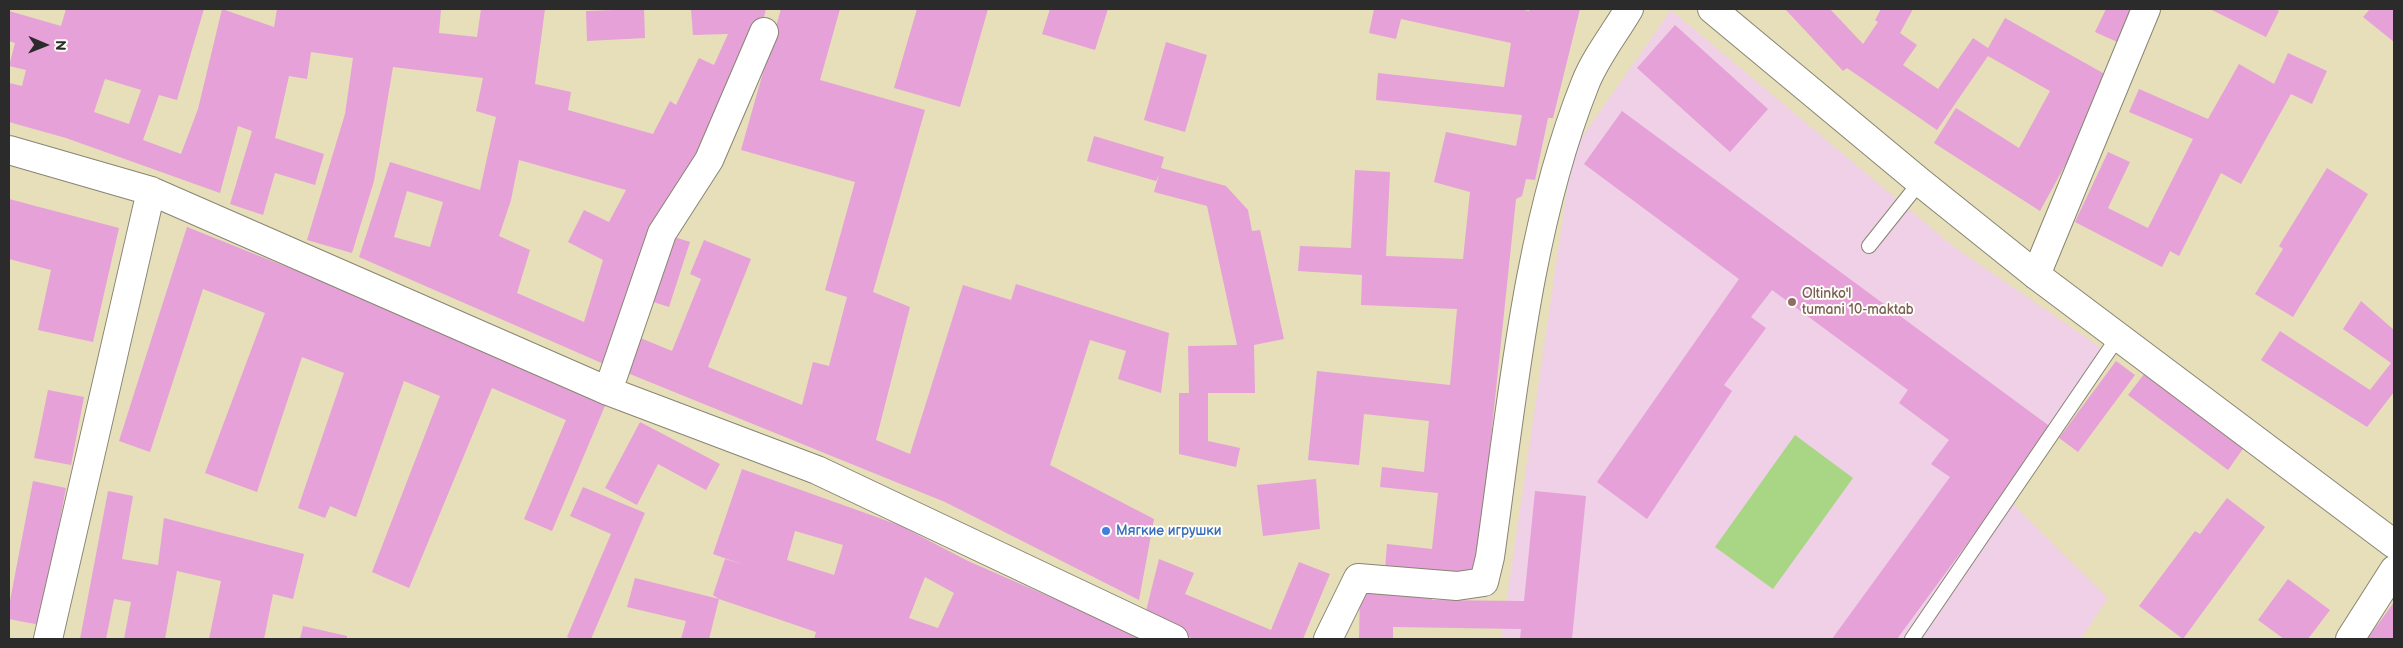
<!DOCTYPE html>
<html>
<head>
<meta charset="utf-8">
<style>
	body { margin:0 }
	#map { position:relative; width:2403px; height:648px; overflow:hidden; background:#e6dfba; font-family:"Balsamiq Sans",sans-serif }
	canvas { display:block }
	.frame { position:absolute; inset:0; border:10px solid #2b2b2b; pointer-events:none }
	.north { position:absolute; left:20px; top:20px; width:50px; height:50px; -webkit-text-stroke:4px #fdfcf7; paint-order:stroke; rotate:91deg; font-size:14px; font-weight:700; line-height:20px; text-align:center; color:#2b2b2b }
	.north::after { content:''; display:block; margin:auto; width:18px; height:22px; background:#2b2b2b; clip-path:polygon(50% 0,100% 100%,50% 72%,0 100%) }
</style>
</head>
<body>
<div id="map">
<canvas width="2403" height="648"></canvas>
<div class="frame"></div>
<div class="north">N</div>
</div>
<script>
const ctx = document.querySelector('canvas').getContext('2d');
ctx.lineJoin = 'round';
function paint(path, color) {
  ctx.fillStyle = color;
  ctx.fill(path, 'evenodd');
}
function strokePath(path, color, width, dash) {
  ctx.strokeStyle = color;
  ctx.lineWidth = width;
  ctx.lineCap = dash ? 'butt' : 'round';
  ctx.setLineDash(dash || []);
  ctx.stroke(path);
}
function label(font, color, halo, rows, align = 'center') {
  ctx.font = font + ' "Balsamiq Sans",sans-serif';
  ctx.lineWidth = 4;
  ctx.setLineDash([]);
  ctx.textBaseline = 'middle';
  ctx.strokeStyle = halo;
  ctx.fillStyle = color;
  for (const [text, x, y, turn = 0] of rows) {
    ctx.save();
    ctx.translate(x, y);
    ctx.rotate((+turn || 0) * Math.PI / 180);
    ctx.textAlign = isNaN(turn) ? turn : align;
    if (halo) ctx.strokeText(text, 0, 0);
    ctx.fillText(text, 0, 0);
    ctx.restore();
  }
}
const built = new Path2D(`
	M1671 10 1954 247 2113 356 2011 502 2108 598 2081 639H1501L1573 150Z`);
const green = new Path2D(`
	M1795 435 1853 478 1773 589 1715 547Z`);
const building = new Path2D(`
	M66 9H204L177 100 159 95 143 140 181 154 198 109 222 9 274 27 277 9H441L439 33 477 37 481 9H545L535 84 571 92 568 110 653 134 670 101 676 105 699 58 714 65 728 34 693 35 691 9H766L760 33 613 368 359 257 390 162 480 190 496 117 476 111 483 78 393 67 374 181 352 253 307 240 345 114 353 58 311 52 307 79 289 76 275 138 324 154 315 185 275 173 263 215 230 204 252 131 238 126 220 193 66 138 9 122V83L22 86 26 70 9 66 15 43 9 41V11L61 26ZM105 79 141 90 129 124 94 112ZM519 160 626 190 609 222 584 210 568 242 603 260 584 322 517 293 530 250 499 236 511 200ZM407 191 443 202 430 247 394 237Z
	M644 9 645 38 587 41 586 11Z
	M781 9H840L820 80 925 110 873 292 910 307 876 440 910 454 963 285 1011 300 1016 284 1169 333 1161 393 1118 379 1126 351 1090 340 1050 465 1154 519 1139 600 945 502 625 372 638 337 672 351 701 279 690 274 704 240 751 259 708 367 802 405 813 362 829 366 847 297 825 290 855 182 741 150Z
	M917 9H988L960 107 894 88Z
	M1050 9H1108L1095 50 1042 34Z
	M1374 9H1518L1529 11 1530 9H1580L1553 118H1548L1535 180 1526 179 1522 196 1516 199 1476 580 1385 570 1387 544 1432 549 1438 493 1380 487 1382 467 1424 472 1429 421 1364 414 1359 465 1308 460 1317 371 1450 385 1457 309 1361 305 1362 275 1298 271 1300 246 1351 248 1355 170 1390 172 1386 256 1463 259 1470 192 1434 182 1446 132 1516 146 1522 115 1376 100 1378 73 1504 87 1511 43 1401 19 1396 39 1369 33Z
	M1785 9H1830L1863 44 1878 22 1875 20 1881 9H1913L1900 33 1917 45 1903 65 1938 89 1973 38 1988 48 2005 18 2110 77 2096 109 2040 211 1934 143 1956 108 2019 148 2050 91 1988 56 1937 130 1847 68 1843 71Z
	M2106 9H2140L2124 45 2095 32Z
	M2210 9H2275L2279 11 2266 37Z
	M2370 9H2394V42L2363 17Z
	M1675 25 1768 109 1730 152 1637 68Z
	M1166 42 1207 55 1185 132 1144 120Z
	M2288 53 2327 71 2312 104 2291 94 2241 184 2221 173 2179 256 2170 251 2162 267 2075 222 2108 152 2130 162 2108 208 2148 228 2193 139 2129 112 2139 89 2208 119 2239 64 2274 84Z
	M1622 111 2052 428 1897 639H1832L1950 477 1931 464 1949 440 1899 403 1908 390 1772 290 1751 317 1766 328 1724 385 1732 391 1647 519 1597 482 1739 279 1584 164Z
	M1094 136 1164 157 1161 168 1226 186 1248 210 1252 231 1260 230 1284 339 1254 345 1255 393H1208V441L1240 448 1236 467 1179 454V393H1189L1188 346 1237 345 1207 206 1154 192 1159 174 1156 181 1087 161Z
	M2327 168 2368 194 2293 317 2255 294 2283 249 2279 246Z
	M9 199 119 228 93 342 38 330 51 270 9 259Z
	M187 227 392 309 607 401 552 531 524 519 566 420 492 388 409 588 372 572 440 396 404 381 356 517 330 506 325 518 298 508 344 373 302 357 257 492 205 473 265 313 203 289 150 452 119 441Z
	M662 233 690 242 669 307 641 298Z
	M2361 301 2394 330V392L2367 427 2261 360 2280 331 2370 390 2391 363 2343 329Z
	M2116 361 2135 375 2078 452 2059 438Z
	M2148 369 2247 443 2228 470 2128 395Z
	M48 390 84 397 71 465 34 458Z
	M640 422 720 464 706 490 658 464 637 505 605 488Z
	M742 469 899 525 968 561 1146 639H814L816 632 719 599 709 639H681L686 621 627 607 635 578 719 599 713 595 725 559 744 565 713 554ZM795 531 843 545 834 575 787 560ZM925 577 954 593 938 628 909 618Z
	M1316 479 1320 529 1263 536 1257 485Z
	M33 481 66 488 40 625 9 619V606Z
	M583 487 645 513 591 639H572L567 637 611 534 570 516Z
	M108 491 133 496 122 559 158 565 164 518 304 554 293 599 273 594 264 639H209L221 581 177 571 165 639H124L131 602 114 599 106 639H80Z
	M1535 491 1586 496 1572 639H1520L1521 629 1393 627V639H1359L1360 590 1432 591V600L1524 601Z
	M2227 498 2265 527 2183 639 2139 606 2195 531 2200 534Z
	M1159 559 1194 573 1185 594 1271 630 1299 562 1330 574 1303 639H1194L1144 619Z
	M2288 579 2330 610 2308 639H2284L2258 620Z
	M2394 602V639H2367L2384 616Z
	M303 626 347 636V639H300Z`);
const service = new Path2D(`
	M1869 246 1920 182
	M1912 639 2118 337`);
const minor = new Path2D(`
	M9 150 151 191 608 391 817 470 1174 639
	M2036 275 2146 9
	M608 391 662 233 709 160 764 32
	M48 639 151 191
	M1328 639 1358 578 1457 586 1484 582 1490 557C1512 402 1527 229 1585 84 1595 58 1615 33 1629 9
	M2350 639 2394 570`);
const tertiary = new Path2D(`
	M1712 9 1920 182 2036 275 2394 544`);
const markers = [
	[1792,302,5,"#8d6e63"],
	[1106,531,5,"#3f7fe0"]
];
const educationNames = [
	["Oltinko'l",1802,294],
	["tumani 10-maktab",1802,310]
];
const shopNames = [
	["Мягкие игрушки",1116,531]
];
paint(built, '#efd0e6');
paint(green, '#a8d684');
paint(building, '#e5a1d8');
strokePath(service, '#888572', 16);
strokePath(minor, '#888572', 30);
strokePath(tertiary, '#888572', 30);
strokePath(service, '#fff', 14);
strokePath(minor, '#fff', 28);
strokePath(tertiary, '#fff', 28);
for (const [x, y, r, color] of markers) {
  const dot = new Path2D();
  dot.arc(x, y, r, 0, 2 * Math.PI);
  ctx.fillStyle = color;
  ctx.fill(dot);
  strokePath(dot, '#fdfcf7', 2);
}
label('14px', '#785e54', '#fdfcf7', educationNames, 'left');
label('14px', '#366cbe', '#fdfcf7', shopNames, 'left');
</script>
</body>
</html>
